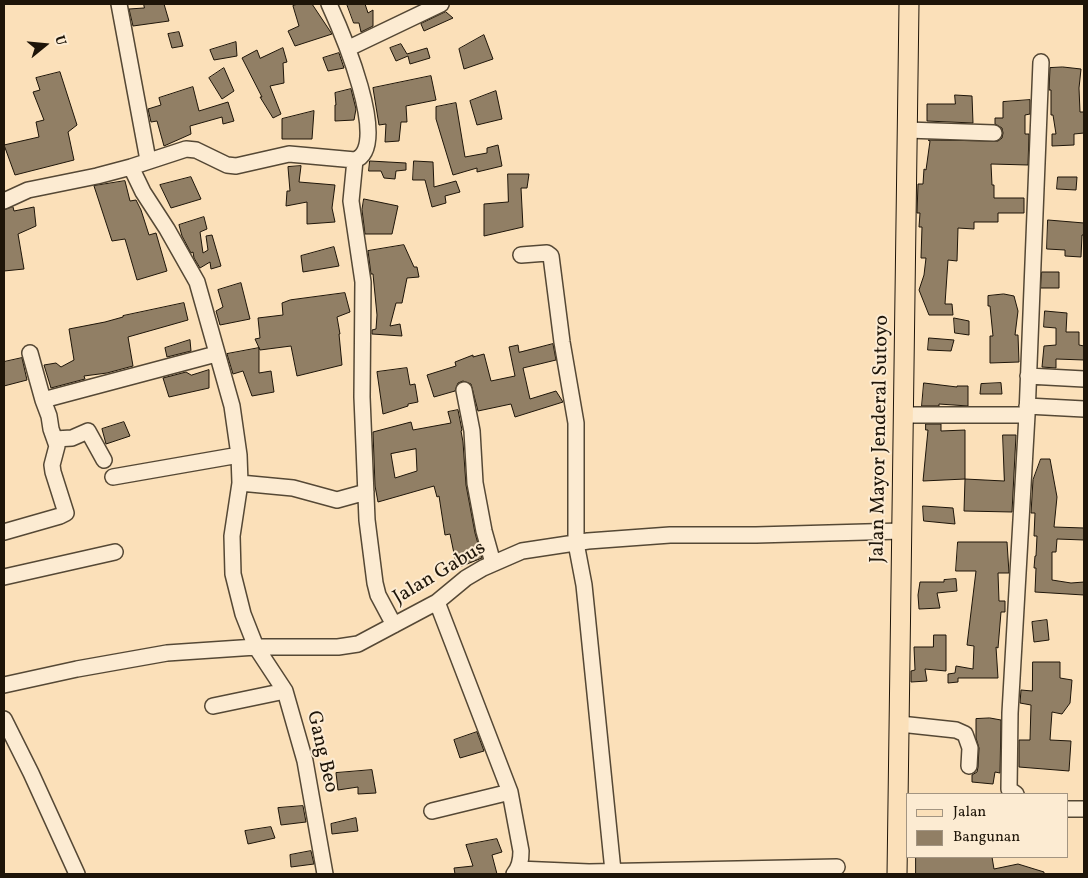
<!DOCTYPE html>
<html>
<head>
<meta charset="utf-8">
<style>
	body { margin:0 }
	#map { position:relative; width:1088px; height:878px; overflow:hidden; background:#fbe0b9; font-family:Vollkorn,serif }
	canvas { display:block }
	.frame { position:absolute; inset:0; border:5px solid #1e1509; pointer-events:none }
	.legend { position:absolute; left:906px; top:793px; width:162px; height:65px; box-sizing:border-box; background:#fcebd2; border:1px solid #a39582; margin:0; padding:6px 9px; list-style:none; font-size:15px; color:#1e1509 }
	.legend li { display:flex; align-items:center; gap:10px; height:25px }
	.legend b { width:25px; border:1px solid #a39582 }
	.north { position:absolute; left:20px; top:20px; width:50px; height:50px; -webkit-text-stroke:4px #fcebd2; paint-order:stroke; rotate:73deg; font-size:14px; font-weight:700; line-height:20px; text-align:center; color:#1e1509 }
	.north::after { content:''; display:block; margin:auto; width:18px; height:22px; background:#1e1509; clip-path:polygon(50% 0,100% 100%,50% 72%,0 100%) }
</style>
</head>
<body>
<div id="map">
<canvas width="1088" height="878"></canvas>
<div class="frame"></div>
<ul class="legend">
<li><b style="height:6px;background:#fbe0b9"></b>Jalan</li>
<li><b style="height:14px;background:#917f65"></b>Bangunan</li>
</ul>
<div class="north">U</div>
</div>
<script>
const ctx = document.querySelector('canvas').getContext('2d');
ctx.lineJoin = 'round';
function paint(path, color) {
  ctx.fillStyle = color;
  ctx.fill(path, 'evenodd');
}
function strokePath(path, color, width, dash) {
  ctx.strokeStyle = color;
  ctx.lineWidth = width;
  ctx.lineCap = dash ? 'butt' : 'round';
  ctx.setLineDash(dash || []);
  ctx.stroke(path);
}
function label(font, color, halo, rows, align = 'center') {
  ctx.font = font + ' Vollkorn,serif';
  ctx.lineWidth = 4;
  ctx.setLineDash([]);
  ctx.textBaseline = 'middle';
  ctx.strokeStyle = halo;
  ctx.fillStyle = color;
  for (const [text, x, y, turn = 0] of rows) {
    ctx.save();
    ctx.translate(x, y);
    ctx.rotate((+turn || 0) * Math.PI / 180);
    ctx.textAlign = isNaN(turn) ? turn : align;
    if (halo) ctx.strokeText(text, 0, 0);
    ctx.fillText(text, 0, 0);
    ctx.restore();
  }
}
const building = new Path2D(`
	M144 4H164L169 21 133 26 129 9 144 8Z
	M298 4H312L332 34 295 46 288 31 299 26 293 6Z
	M347 4H365L368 13 373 10V26L361 32 359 23H354Z
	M446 12 453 18 424 31 421 24Z
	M179 32 183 46 172 48 168 34Z
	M484 35 493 59 464 69 459 49Z
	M236 42 237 56 214 60 210 50Z
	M401 44 407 54 427 48 430 58 410 64 408 56 396 61 390 48Z
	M283 48 287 62 283 63 284 83 270 86 281 114 273 118 260 97H262L242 58 257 50 260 58Z
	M339 53 344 68 328 71 323 58Z
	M1063 67 1081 69 1079 88 1080 112H1084V133L1074 134V145L1052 146V134H1056L1053 115H1051V90H1049L1050 68Z
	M224 68 234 91 222 99 209 78Z
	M60 72 77 125 68 132 74 160 15 175 4 145 39 137 36 122 44 120 33 92 40 90 36 78Z
	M431 76 436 100 406 106 407 122H401L399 141 385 142 386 124 379 125 373 88Z
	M193 87 199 111 228 102 234 121 223 124 222 117 190 126 191 134 164 146 157 121 151 122 148 109 161 105 159 98Z
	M351 89 356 109 354 120 335 121V105H336L335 93Z
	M496 91 502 119 477 125 470 101Z
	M955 95 972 96 973 123 927 121V104H955Z
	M1030 100V114L1025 115V134H1029L1028 165 991 164 992 185H994V198H1024V213H998V222H974V229L958 228 957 261 948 260 945 304H952L953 315H929L919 290 924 275 926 258H921L922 227H919L920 213H917L918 184H923L924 169 926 170 930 141 928 140 998 141 1002 138 1003 133 1002 128 995 124V118H1003V102Z
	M456 103 465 157 487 153V148L498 145 502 166 477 172V168L453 175 436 119V107Z
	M314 111 312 139H282V119Z
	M370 161 406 163V170L396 171 395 179 384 178 381 171H369Z
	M414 161 433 162 434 187 456 181 460 192 445 196 446 203 432 207 425 180H413Z
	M301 166 299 182 335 185 332 208 335 222 307 224V202L286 206 287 191H290L288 167Z
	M508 174H529L527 188H521L523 227 484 236V204L508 202Z
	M191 177 201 199 171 208 160 185Z
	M1058 177H1077L1076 190 1057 189Z
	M125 181 130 201 136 200 141 210 149 235 156 233 167 271 137 280 125 239 112 241 94 186Z
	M364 199 398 206 392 234H365L362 210Z
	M13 207 14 211 34 207 36 226 18 234 24 269 4 271V210Z
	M204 217 207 229 200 232 203 253 208 250 206 236 212 235 221 266 211 269 210 262 200 268 194 258 193 252 191 253 182 236 179 225Z
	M1048 220 1084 223V235H1082L1081 257 1065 256V250L1047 249Z
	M404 245 414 267H417L419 277 407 278 402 303H396L390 326 400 324 402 336 372 334V330L376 329 377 315 373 274H371L368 251Z
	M334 247 339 266 303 272 301 256Z
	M1042 272H1059V288H1041Z
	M241 283 250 319 220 325 216 311 223 307 218 290Z
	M345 293 350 312 337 317 340 334H339L342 365 297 376 291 346 260 350 255 339 260 338 258 318 283 315 282 303 290 300Z
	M1004 294 1014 296 1018 311 1015 335H1018L1019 362 990 363V336H993L990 306H988V296Z
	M184 303 188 320 128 337 133 366 107 373 84 376 85 379 51 388 44 365 56 363 61 367 74 360 69 329 105 322 123 317V316Z
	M1045 311 1067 313 1066 332H1079V345L1084 346V360L1056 359V368L1042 367 1044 346 1056 345V328L1044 327Z
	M954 318 969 321V335L955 333Z
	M929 338 954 340 951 351 928 350Z
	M190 340 191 351 167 357 165 348Z
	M553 344 556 360 523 368 530 399 556 391 563 402 515 417 511 404 478 411 471 384 463 381 458 383 455 391 434 397 427 375 456 366 455 362 473 355V357L484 354 491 381 515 376 509 347 518 345 519 352Z
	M259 348V373L271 371 274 392 252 396 243 371 233 374 227 354Z
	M22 358 27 380 4 386V362Z
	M407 368 410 385 415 384 418 402 408 404V406L383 414 377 372Z
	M209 370V388L169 397 163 378 186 372 191 375Z
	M924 383 957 387V386H968V406L939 404V406H922Z
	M1001 383 1002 394H980L981 384Z
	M458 410 462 430 461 431 463 442 466 485 475 533 482 558 457 568 450 534 445 535 439 496 437 497 434 486 378 502 375 486 373 432 411 422 413 430 451 423 448 412ZM416 449 417 471 395 478 391 454Z
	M124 422 130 436 106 444 102 429Z
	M926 424H941V431L965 430V479L923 481 928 430H926Z
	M1003 435H1016L1012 512 964 511 965 479 1004 481Z
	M1041 459H1050L1057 497 1054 527 1084 528V540L1057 539 1056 552H1052V580L1071 583 1084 582V595L1035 592 1036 568H1034L1035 556H1036L1037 536H1034L1035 513H1031L1033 480Z
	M923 506 953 508 955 524 924 521Z
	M958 542H1007L1009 573H998L999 601H1005V612H1001L998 648 996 647 998 678H958V682L948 683V674L955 673 956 666 973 669 974 646 967 645 976 571H956Z
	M956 579 957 591 937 593 940 608 919 609 918 595 920 582H944V580Z
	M1047 620 1049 640 1034 642 1032 622Z
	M934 635H946V671L925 669 927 681 911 682V671L915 670 914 647H933Z
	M1033 662H1060V678L1072 680 1070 703 1062 714 1052 712 1050 740 1071 741 1069 771 1019 767V740H1030L1031 705 1020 703 1021 690 1032 691Z
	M990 718 1001 720 1000 773 995 772 993 784 972 782V775L977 772 978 767 979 748 976 738V719Z
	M477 732 484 751 460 758 454 740Z
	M372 770 376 793 358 794V787L338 790 336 773Z
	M303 806 306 822 281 825 278 808Z
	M356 818 358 831 332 834 331 824Z
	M271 827 275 838 248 844 245 831Z
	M497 839 502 852 492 855 497 874H455L454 868 473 866 466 845Z
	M311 851 314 864 291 867 290 855Z
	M916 857H992L994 869 1018 864 1044 872V874H916Z`);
const minor = new Path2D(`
	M119 4 148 160
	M349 48 441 4
	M907 130 994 133
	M355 160 351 201 363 282 362 397 367 520 375 583 378 595 394 625
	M131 167 143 192 167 229 197 282 232 406 239 455 240 483 232 536 233 574 243 614 256 647 285 691 305 761 325 874
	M4 201 28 190 97 176 131 167 186 149 196 150 227 165 236 166 289 154 355 160C392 147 340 28 329 4
	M521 255 547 253 551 256 562 342 576 423V543L584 585 587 614 613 871
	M30 353 43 400
	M1028 376 1084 379
	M464 390 472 431 475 483 484 531 493 563
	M1027 406 1084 409
	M904 415H1027
	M55 439 72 438 88 431 104 460
	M113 477 239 455
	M240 483 293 488 337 500 366 492
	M4 532 60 516 66 513 53 472 52 465 57 446 51 429 49 416 43 400 216 354
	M4 577 115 552
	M437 602 510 792 521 851C521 860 520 867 514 874
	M4 685 77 669 167 653 256 647H338L358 644 437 602 466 578 483 568 522 551 588 541 670 535H756L902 531
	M213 706 285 691
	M4 719 31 773 77 874
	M900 724 956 730 965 734 970 748 969 766
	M1016 794 1009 789 1010 713 1027 415 1041 62
	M1067 809H1084
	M432 811 510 792
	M518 869 589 872 837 867`);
const major = new Path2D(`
	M897 874 909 4`);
const streetNames = [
	["Jalan Mayor Jenderal Sutoyo",881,439,-89],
	["Jalan Gabus",440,574,-31],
	["Gang Beo",321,752,77]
];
paint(building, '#917f65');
strokePath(building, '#1e1509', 1);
strokePath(minor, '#554835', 18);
strokePath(major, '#1e1509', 21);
strokePath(minor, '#fcebd2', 15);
strokePath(major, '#fbe0b9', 19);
label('20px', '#1e1509', '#fcebd2', streetNames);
</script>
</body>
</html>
